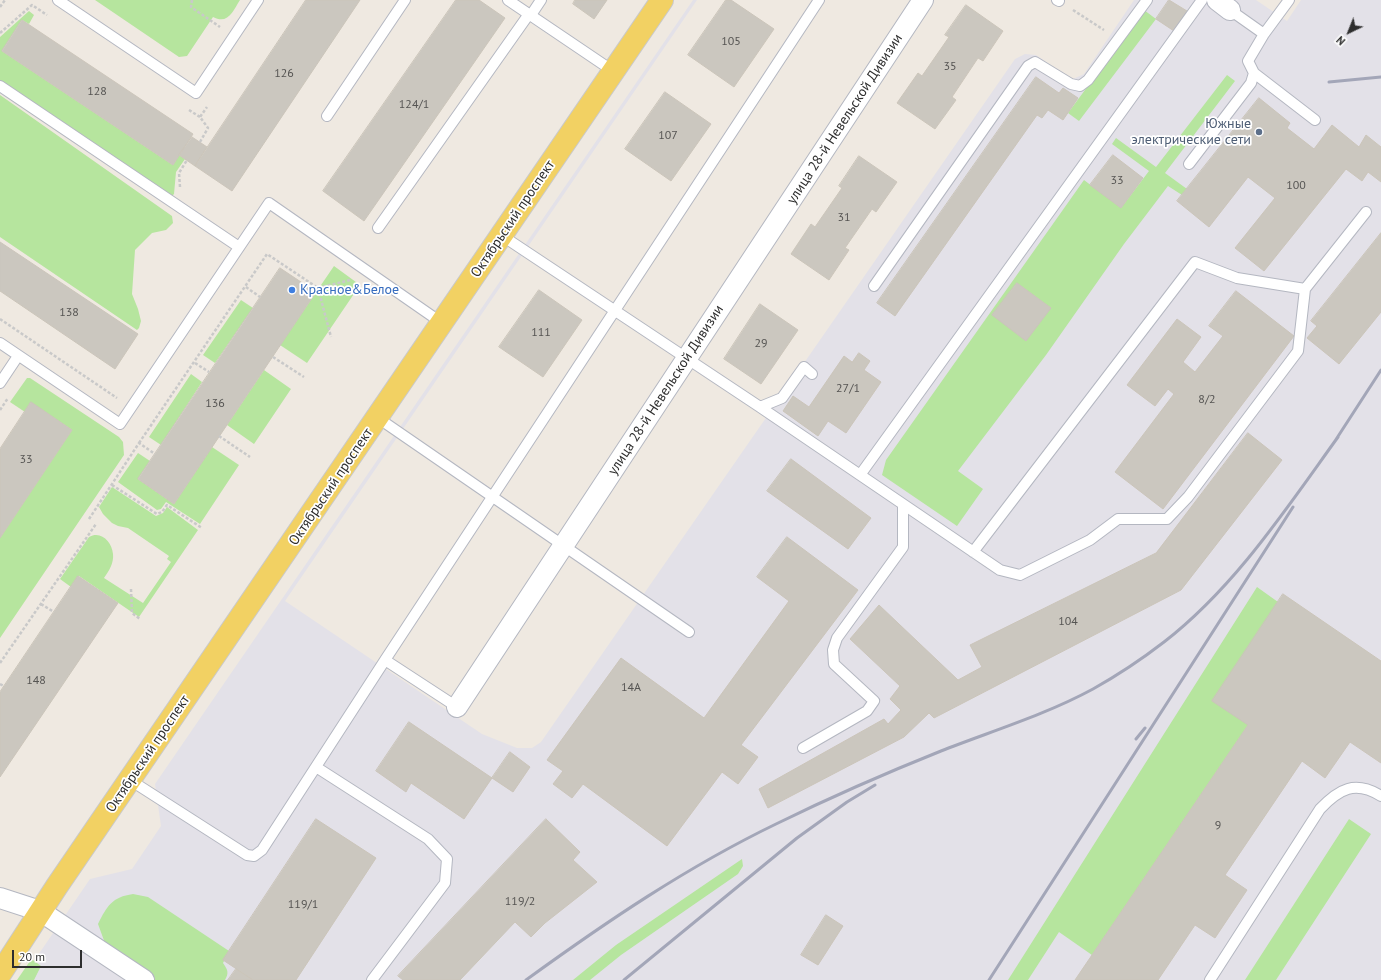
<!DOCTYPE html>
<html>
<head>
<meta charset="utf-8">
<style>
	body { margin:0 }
	#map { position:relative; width:1381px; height:980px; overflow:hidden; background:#efe9e1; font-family:"PT Sans",sans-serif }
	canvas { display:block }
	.north { position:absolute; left:1329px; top:12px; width:40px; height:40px; -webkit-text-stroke:3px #fff; paint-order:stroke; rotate:223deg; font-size:11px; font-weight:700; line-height:16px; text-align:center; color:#2e2e2e }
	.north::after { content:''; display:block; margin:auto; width:14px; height:18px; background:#2e2e2e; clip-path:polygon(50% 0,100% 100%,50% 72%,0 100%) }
	.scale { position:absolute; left:12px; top:950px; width:70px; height:18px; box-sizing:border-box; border:2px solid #2e2e2e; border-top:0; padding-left:5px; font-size:12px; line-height:14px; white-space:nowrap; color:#2e2e2e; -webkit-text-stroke:3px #fff; paint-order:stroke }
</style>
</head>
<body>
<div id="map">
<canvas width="1381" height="980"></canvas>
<div class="north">N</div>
<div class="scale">20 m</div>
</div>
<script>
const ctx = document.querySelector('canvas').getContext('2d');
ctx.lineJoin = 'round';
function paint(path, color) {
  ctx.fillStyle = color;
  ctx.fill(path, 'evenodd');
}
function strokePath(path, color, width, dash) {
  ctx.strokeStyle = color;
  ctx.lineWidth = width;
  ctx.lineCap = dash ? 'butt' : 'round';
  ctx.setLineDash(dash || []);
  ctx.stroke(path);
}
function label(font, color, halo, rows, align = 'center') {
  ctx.font = font + ' "PT Sans",sans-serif';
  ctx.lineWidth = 3.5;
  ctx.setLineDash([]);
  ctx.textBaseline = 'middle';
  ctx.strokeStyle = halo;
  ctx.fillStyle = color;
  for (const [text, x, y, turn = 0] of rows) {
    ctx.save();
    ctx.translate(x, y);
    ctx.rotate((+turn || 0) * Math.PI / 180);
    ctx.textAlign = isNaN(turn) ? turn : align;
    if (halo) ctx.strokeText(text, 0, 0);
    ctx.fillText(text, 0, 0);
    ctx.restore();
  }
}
const industrial = new Path2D(`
	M693 0H697L285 601 482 734 517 748H532L541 742 1015 59 1025 54 1036 55 1068 77 1073 79 1084 74 1134 0H1256L1287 21 1301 0H1381V980H21L90 879 132 869 161 826 155 784Z`);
const green = new Path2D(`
	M95 0H240C233 11 228 25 213 17L187 56 179 57Z
	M1144 10 1156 19 1079 121 1068 113Z
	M29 11 34 15 29 24 22 20 2 51 173 165 179 155 185 159 176 172 174 194 172 196 0 80V37Z
	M1227 75 1235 81 1165 173 1187 189 1182 195 1168 186 1124 244 1046 355 958 471 983 489 957 526 882 475 886 460 1084 180 1121 208 1149 171 1112 144 1116 138 1156 167ZM1017 283 1051 308 993 315Z
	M0 95 172 216 173 223 166 230 152 233 135 250 132 294 138 309 141 321 139 328 137 330 0 237Z
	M334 266 360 285 307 363 280 345Z
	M241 300 253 308 215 363 203 355Z
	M264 370 291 389 254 444 227 425Z
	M191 374 202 382 161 445 149 437Z
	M27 378H30L119 437 123 442 124 455 0 638V538L72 430 31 403 25 412 10 402Z
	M212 447 239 465 200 524 166 502 161 509 157 510 118 482 138 453 150 461 138 479 174 504Z
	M112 487 156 516 163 513 167 507 198 530 139 617 79 576 71 587 60 579 89 537C101 530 112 542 113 554 114 563 109 571 104 578L143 603 171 562 167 559 169 556 128 528 118 526 112 523 103 514 99 507Z
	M1257 587 1278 602 1248 725 1092 955 1059 932 1028 980H1008Z
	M1349 819 1371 834 1276 980H1245Z
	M742 859 743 866 738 874 621 955 590 980H573L616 945Z
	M133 894 148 897 229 951 223 963C228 970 229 973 225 980H154L106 946 98 924C107 906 112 897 133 894Z
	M33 960 41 966 34 980H17L30 961Z`);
const building = new Path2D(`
	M306 0H360L232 191 195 166Z
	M456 0H479L505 18 364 221 323 191Z
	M575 0H607L594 19 573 4Z
	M726 0H731L774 29 734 87 688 55Z
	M1169 0 1187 11 1174 31 1156 19Z
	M966 5 1003 31 983 61 978 58 952 97 956 100 935 129 897 103 918 73 922 76 949 37 945 35Z
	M22 20 193 134 173 165 2 51Z
	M1036 77 1059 93 1063 88 1078 98 1063 120 1048 110 1042 118 1037 115 895 316 877 303Z
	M665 92 711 124 671 181 625 149Z
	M1259 98 1290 123 1287 128 1314 149 1332 125 1359 147 1366 135 1381 147V182L1368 172 1362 181 1346 169 1264 271 1235 248 1275 198 1248 177 1209 227 1177 201Z
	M192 137 207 147 195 166 179 155Z
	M1113 155 1143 178 1121 208 1090 185Z
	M859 156 897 182 876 212 872 209 845 248 849 250 829 280 791 254 811 224 815 227 842 188 839 186Z
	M1381 233V312L1339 364 1307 338 1317 326 1311 321Z
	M0 242 138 334 115 369 0 291Z
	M280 268 316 292 174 504 138 479Z
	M1017 283 1051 308 1026 341 992 315Z
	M539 290 582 320 543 377 499 347Z
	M1236 291 1294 336 1163 509 1115 472 1174 394 1168 389 1155 406 1127 385 1177 319 1201 337 1183 362 1195 372 1223 336 1209 326Z
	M760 304 798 330 761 384 724 359Z
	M859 353 870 361 864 370 881 382 846 433 828 421 818 436 783 411 793 396 809 407 844 356 852 362Z
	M31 402 72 430 0 538V449Z
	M1248 433 1282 460 1181 590 934 718 929 713 904 737 768 808 759 789 884 719 888 724 901 710 890 699 900 686 850 639 879 605 958 680 982 667 970 645 1156 553Z
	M791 459 871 518 848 549 767 491Z
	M787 537 858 590 741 745 758 757 738 784 722 772 667 846 583 784 572 798 553 784 563 771 547 760 621 658 704 718 789 601 757 577Z
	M78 576 118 603 0 777V692Z
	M1283 594 1381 661V763L1350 742 1325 778 1302 761 1225 875 1247 890 1215 938 1195 925 1158 980H1075L1248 725 1212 701Z
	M409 722 492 778 464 819 411 783 406 792 376 771Z
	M510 752 530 767 513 792 492 778Z
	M316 819 376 858 296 980H253L223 960Z
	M546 819 580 852 573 860 597 882 545 923 531 937 515 922 460 980H403L398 976Z
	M826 915 843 926 818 965 801 955Z
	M236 969 253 980H228Z`);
const path = new Path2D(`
	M192 0 191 7 220 27
	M0 7 5 0
	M1073 10 1104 30
	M0 33 32 5 47 15
	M189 110 200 117
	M200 142 208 128 200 117 207 107
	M180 187 179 173 187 160
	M246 287 260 297
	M318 288 350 280
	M0 319 117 398
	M273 357 304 377
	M195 363 209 372
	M0 410 8 398
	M219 436 250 457
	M139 443 267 254 318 288 331 337
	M112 485 157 514 162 512 167 505 202 528
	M89 519 139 443 155 454
	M131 589 132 613 140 619
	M41 604 54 612
	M0 663 96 524
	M0 684 4 686`);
const service = new Path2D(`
	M58 0 196 93 258 0
	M508 0 613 71
	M1057 0 1059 1
	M1230 10 1264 34 1289 0
	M531 15 541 0
	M1264 34 1248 61 1254 73 1315 120
	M0 86 239 247
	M327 116 405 0
	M1189 164 1251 83 1254 73
	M378 228 529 14
	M501 235 760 407 1000 570 1020 575 1090 540 1118 519H1167L1188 497 1298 351 1305 289 1366 212
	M874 286 1028 66 1035 62 1071 84 1080 86 1088 80 1147 0
	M0 343 120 424 269 203 442 323
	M0 383 18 356
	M760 407 782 398 804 367 812 374
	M378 418 689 632
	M860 475 1202 0
	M973 552 1195 262 1237 278 1305 289
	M385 660 457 707
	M803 748 867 711 874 701 834 664 833 650 837 638 903 547V504
	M316 767 428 839 447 859 445 883 372 980
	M130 780 247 855 254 856 262 850 385 660 819 0
	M1210 980 1320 809C1339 789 1355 780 1381 796`);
const minor = new Path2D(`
	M1217 0 1230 10
	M457 707 923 0
	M0 898 40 911 144 980`);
const primary = new Path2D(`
	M0 974 57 886 662 0`);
const rail = new Path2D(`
	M1329 82 1381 77
	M1335 441 1381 370
	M1136 739 1145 728
	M526 980C606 922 687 867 776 824 829 798 886 773 941 751 992 731 1045 715 1093 689 1118 675 1142 659 1164 642 1235 587 1286 509 1338 437
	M624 980 797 838 847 802 875 785
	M989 980 1293 507`);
const markers = [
	[1259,132,4,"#5c6f8a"],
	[292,290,4,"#3f7fe0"]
];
const numberNames = [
	["105",731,42],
	["35",950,67],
	["126",284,74],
	["128",97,92],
	["124/1",414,105],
	["107",668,136],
	["33",1117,181],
	["100",1296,186],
	["31",844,218],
	["138",69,313],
	["111",541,333],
	["29",761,344],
	["27/1",848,389],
	["8/2",1207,400],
	["136",215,404],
	["33",26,460],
	["104",1068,622],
	["148",36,681],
	["14А",631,688],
	["9",1218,826],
	["119/2",520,902],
	["119/1",303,905]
];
const streetNames = [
	["улица 28-й Невельской Дивизии",845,119,-57],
	["Октябрьский проспект",513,219,-56],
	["улица 28-й Невельской Дивизии",666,390,-57],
	["Октябрьский проспект",331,487,-56],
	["Октябрьский проспект",148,754,-56]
];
const serviceNames = [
	["Южные",1251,124],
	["электрические сети",1251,140]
];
const shopNames = [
	["Красное&Белое",300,290]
];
paint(industrial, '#e3e1e8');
paint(green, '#b6e59e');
paint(building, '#cbc7bf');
strokePath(building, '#cbc5ba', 1);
strokePath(service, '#b4b7c1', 12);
strokePath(minor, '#b4b7c1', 22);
strokePath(primary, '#c9c9c9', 24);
strokePath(path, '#c9c9c9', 2.5, [3, 2]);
strokePath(service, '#fff', 10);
strokePath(minor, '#fff', 20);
strokePath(primary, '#f2d163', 22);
strokePath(rail, '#a3a6b8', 3);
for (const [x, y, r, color] of markers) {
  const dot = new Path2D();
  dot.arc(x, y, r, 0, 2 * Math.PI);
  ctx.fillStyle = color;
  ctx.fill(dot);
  strokePath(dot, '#fff', 1.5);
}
label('12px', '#555452', null, numberNames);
label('14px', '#2e2e2e', '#fff', streetNames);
label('14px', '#4e5e75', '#fff', serviceNames, 'right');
label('14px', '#366cbe', '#fff', shopNames, 'left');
</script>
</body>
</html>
